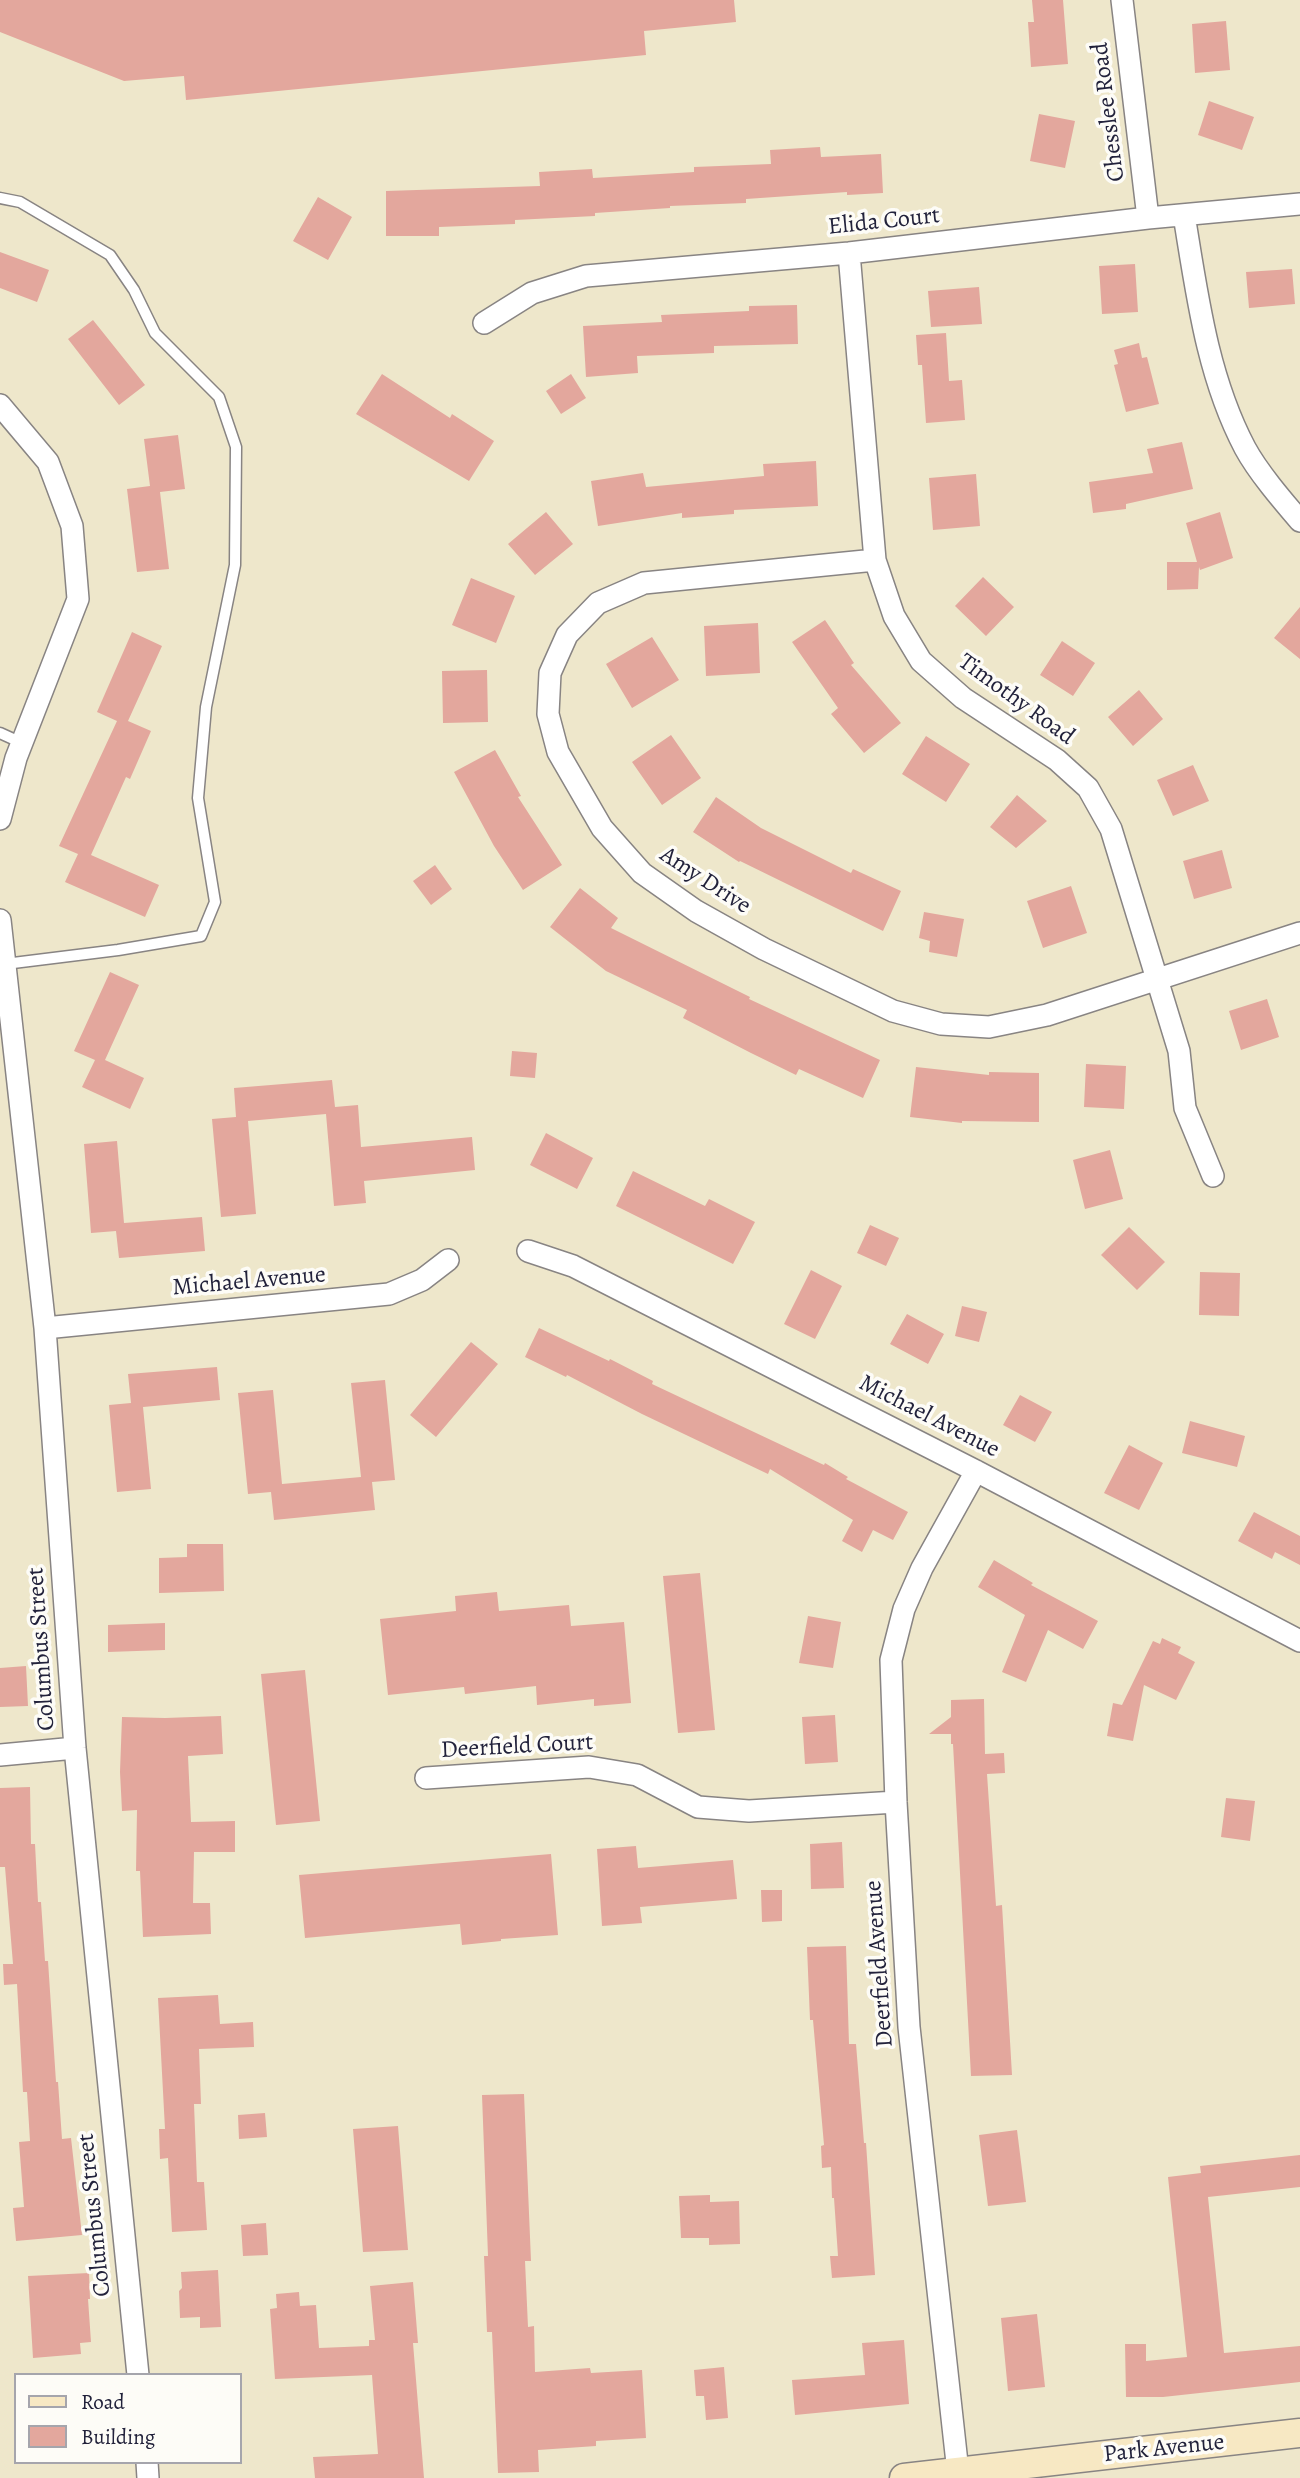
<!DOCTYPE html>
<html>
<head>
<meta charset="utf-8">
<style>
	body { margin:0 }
	#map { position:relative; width:1300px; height:2478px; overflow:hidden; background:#eee7cb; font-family:Alegreya,serif }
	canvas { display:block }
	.legend { position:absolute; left:14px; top:2373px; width:228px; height:91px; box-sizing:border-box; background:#fdfcf7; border:2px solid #a5a5ac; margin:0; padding:9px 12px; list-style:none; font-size:21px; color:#22223b }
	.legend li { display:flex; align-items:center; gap:14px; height:35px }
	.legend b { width:35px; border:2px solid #a5a5ac }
</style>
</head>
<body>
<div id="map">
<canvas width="1300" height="2478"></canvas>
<ul class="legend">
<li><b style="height:9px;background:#f7e8c3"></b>Road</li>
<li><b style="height:19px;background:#e3a79d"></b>Building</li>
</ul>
</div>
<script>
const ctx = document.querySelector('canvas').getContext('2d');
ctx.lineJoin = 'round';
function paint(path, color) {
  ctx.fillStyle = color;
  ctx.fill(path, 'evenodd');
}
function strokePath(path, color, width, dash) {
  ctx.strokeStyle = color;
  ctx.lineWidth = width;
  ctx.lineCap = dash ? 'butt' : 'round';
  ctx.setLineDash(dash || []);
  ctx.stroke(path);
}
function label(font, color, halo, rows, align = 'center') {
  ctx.font = font + ' Alegreya,serif';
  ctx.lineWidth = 7;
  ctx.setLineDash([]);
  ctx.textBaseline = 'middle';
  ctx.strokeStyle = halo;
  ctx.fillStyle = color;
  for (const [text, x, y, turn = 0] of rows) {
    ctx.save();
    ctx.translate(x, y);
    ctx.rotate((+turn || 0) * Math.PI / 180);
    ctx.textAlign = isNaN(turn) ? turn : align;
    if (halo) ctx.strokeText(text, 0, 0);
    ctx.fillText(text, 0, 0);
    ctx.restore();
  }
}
const building = new Path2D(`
	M0 0H734L736 22 644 31 646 55 186 100 184 76 124 81 0 32Z
	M1032 0H1063L1068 64 1031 67 1028 22H1034Z
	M1226 21 1230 70 1195 73 1192 24Z
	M1209 101 1254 117 1242 150 1198 135Z
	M1039 114 1075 121 1065 168 1030 161Z
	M820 147 821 157 881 154 883 193 847 195V192L746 199V203L670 206V208L595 213V216L515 220V224L439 227V236H386V191L540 186 539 172 592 169 593 178 694 172V167L771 164 770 150Z
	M318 197 352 217 328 260 293 241Z
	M0 252 49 270 37 302 0 288Z
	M1135 264 1138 312 1102 314 1099 266Z
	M1292 269 1295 304 1249 308 1246 272Z
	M979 287 982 324 931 327 928 291Z
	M797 305 798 344 714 346V353L637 356 638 373 586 377 583 326 662 322 661 315 749 311V306Z
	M93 320 145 385 119 405 68 339Z
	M946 333 949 381 962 380 965 420 926 423 922 365H918L916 335Z
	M1139 343 1142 358 1147 357 1159 404 1126 412 1114 365 1118 364 1114 350Z
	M382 374 450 418 452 414 494 441 469 481 356 414Z
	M571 374 586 398 561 414 546 391Z
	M178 435 185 489 160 492 169 569 137 572 127 489 150 486 144 439Z
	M1182 442 1193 489 1126 504V509L1093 513 1089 482 1153 473 1147 449Z
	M816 461 818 506 734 510V514L682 518V513L598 526 591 481 643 473 646 487 764 476 763 464Z
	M976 474 980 526 933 530 929 478Z
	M546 512 573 544 535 575 508 544Z
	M1220 512 1233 558 1200 570 1199 567 1198 589 1167 590V562H1197L1186 523Z
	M983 577 1014 607 986 636 955 606Z
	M471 578 515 596 496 643 452 625Z
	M1300 607V659L1274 638Z
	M825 620 854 663 851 665 901 723 864 753 831 714 838 708 792 642Z
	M758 623 760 673 706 676 704 626Z
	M132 632 162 646 128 721 151 731 130 779 126 777 91 855 159 885 145 917 65 882 78 854 59 846 117 721 97 712Z
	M652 637 679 680 632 708 606 664Z
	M1062 641 1095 663 1073 696 1040 675Z
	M487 670 488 722 443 723 442 671Z
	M1139 690 1163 719 1133 746 1108 717Z
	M671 735 701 778 662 805 632 762Z
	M926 736 970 764 946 802 902 774Z
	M495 750 521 796 518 797 562 865 523 890 494 846 454 772Z
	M1193 765 1209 801 1173 816 1157 780Z
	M1017 795 1047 821 1016 848 990 827Z
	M716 797 761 828 851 873 853 869 901 891 883 931 740 861 739 862 693 832Z
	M1222 850 1232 888 1194 899 1183 861Z
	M435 865 452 889 431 905 413 881Z
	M1071 886 1087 933 1043 948 1027 901Z
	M580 888 618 918 611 928 750 997 749 999 880 1060 863 1098 799 1069 796 1075 751 1053 683 1018 687 1010 606 971 550 927Z
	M924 912 964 919 957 957 929 952 930 941 919 938Z
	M110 972 139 985 105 1060 144 1078 130 1109 82 1087 95 1060 74 1051Z
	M1267 999 1279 1037 1241 1050 1229 1011Z
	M512 1051 537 1053 535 1078 510 1076Z
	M1086 1064 1126 1066 1124 1109 1084 1107Z
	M916 1067 989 1075V1072L1039 1073V1122L962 1121V1123L910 1117Z
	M332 1080 335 1107 358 1105 361 1147 472 1137 475 1170 364 1181 366 1203 334 1206 326 1114 248 1121 256 1214 221 1217 212 1119 236 1117 234 1088Z
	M546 1133 593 1158 577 1189 530 1165Z
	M117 1141 124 1223 202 1217 205 1251 119 1258 116 1231 91 1233 84 1144Z
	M1110 1150 1123 1199 1085 1209 1073 1160Z
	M633 1171 705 1206 709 1199 755 1222 733 1264 616 1206Z
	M870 1225 899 1238 886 1266 857 1253Z
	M1129 1227 1165 1262 1137 1290 1101 1255Z
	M811 1270 842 1286 815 1339 784 1324Z
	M1200 1272 1240 1273 1239 1316 1199 1315Z
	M962 1306 987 1312 979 1342 955 1336Z
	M907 1314 944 1334 928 1364 890 1344Z
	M539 1328 609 1361 610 1359 653 1381 652 1384 824 1465 825 1463 848 1477 846 1479 908 1512 893 1540 873 1530 862 1552 842 1541 853 1520 770 1469 768 1474 642 1414 567 1375 566 1377 525 1357Z
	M471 1342 498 1364 436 1437 410 1415Z
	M217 1367 220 1400 143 1407 151 1489 117 1492 109 1405 131 1403 128 1374Z
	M385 1380 395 1480 372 1482 375 1510 274 1520 271 1492 248 1494 238 1393 273 1390 282 1484 361 1477 351 1383Z
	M1020 1395 1052 1412 1035 1442 1003 1425Z
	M1190 1421 1245 1436 1237 1467 1182 1453Z
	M1129 1445 1163 1463 1139 1510 1104 1493Z
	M1254 1512 1300 1536V1565L1275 1552 1272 1559 1238 1541Z
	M187 1544H223L224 1591 159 1593V1558L187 1557Z
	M994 1560 1033 1583 1031 1585 1098 1621 1083 1649 1048 1630 1026 1682 1002 1672 1025 1615 978 1587Z
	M700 1573 715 1730 678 1733 663 1576Z
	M497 1592 499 1611 569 1605 571 1626 624 1622 631 1703 594 1706V1699L537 1705 536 1686 465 1694 464 1687 388 1695 380 1619 456 1611 455 1596Z
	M808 1616 841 1622 833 1668 799 1663Z
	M165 1623V1650L108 1652V1625Z
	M1162 1638 1181 1647 1178 1653 1195 1662 1176 1700 1144 1685 1133 1741 1107 1736 1113 1703 1122 1705 1153 1641 1160 1644Z
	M26 1666 28 1706 0 1707V1668Z
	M305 1670 320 1821 276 1825 261 1674Z
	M984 1699 985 1754 1004 1753 1005 1773 987 1774 996 1906 1002 1905 1012 2075 971 2076 953 1744H951V1734H929L951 1717V1700Z
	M835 1715 838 1762 805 1764 802 1717Z
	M221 1716 223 1754 188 1756 191 1822 235 1821V1852H194L193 1903H210L211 1934 143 1937 140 1871H136L137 1810 122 1811 120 1772 122 1717 165 1718Z
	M30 1787 31 1844H35L38 1902H41L45 1961H48L56 2082H58L62 2139 71 2138 82 2235 16 2241 13 2208 24 2207 19 2142 30 2141 27 2092H23L17 1984 4 1985 3 1964H13L5 1867H0V1788Z
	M1226 1798 1255 1801 1250 1841 1221 1837Z
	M842 1842 844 1888 811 1889 810 1844Z
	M636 1846 638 1868 733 1860 737 1899 640 1907 642 1923 602 1926 597 1849Z
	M551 1854 558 1935 501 1939V1941L462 1945 460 1924 305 1938 299 1875Z
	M761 1890H782V1921L762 1922Z
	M846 1946 849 2044H856L864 2143H866L875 2275 832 2278 830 2256H838L834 2198H832L831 2167 822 2168 821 2146 824 2145 813 2020H810L807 1947Z
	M218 1995 220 2024 253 2022 254 2047 199 2049 201 2104H194L197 2182H204L207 2230 172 2232 168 2158 160 2159 159 2129H165L158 1998Z
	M524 2094 531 2261H525L528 2327 534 2326 535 2372 590 2368 591 2373 642 2370 646 2438 596 2441V2446L538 2450 539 2472 498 2473 492 2332H487L484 2256H488L482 2095Z
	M265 2113 267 2137 239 2139 238 2115Z
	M398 2126 408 2250 363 2252 353 2129Z
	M1017 2130 1026 2202 988 2206 979 2135Z
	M1300 2155V2187L1208 2197 1224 2353 1300 2346V2382L1163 2397H1126L1125 2344H1146V2361L1187 2357 1168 2177 1201 2173 1200 2166Z
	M710 2195V2202L739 2201 740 2244 709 2245V2238H681L679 2196Z
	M266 2223 268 2255 243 2256 241 2225Z
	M218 2270 221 2327 200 2328V2317L180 2318 179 2291 182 2288 181 2272Z
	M89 2273 90 2299H88L91 2342 80 2343 81 2354 33 2358 28 2276Z
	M413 2282 418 2343H413L424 2478H315L313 2457 378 2454 372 2375 275 2379 270 2309 277 2308 276 2294 299 2292 300 2306 316 2305 319 2348 369 2346V2340H375L370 2286Z
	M1037 2314 1045 2387 1008 2391 1001 2318Z
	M904 2340 909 2404 795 2415 792 2380 865 2375 862 2343Z
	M724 2367 728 2418 706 2420 704 2396H696L694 2370Z`);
const lane = new Path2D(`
	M0 198 20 202 110 255 134 290 155 333 219 397 236 447 235 565 206 707 198 798 215 902 201 936 118 950 5 964
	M0 733 22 743`);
const street = new Path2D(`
	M1122 0 1148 218
	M1184 215C1197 294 1207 376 1245 448 1258 472 1282 500 1300 521
	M849 253 875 560 894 616 921 661 963 698 1057 760 1088 788 1111 829 1179 1051 1185 1108 1213 1176
	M484 323 532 293 586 276 849 253 1148 218 1300 204
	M0 405 48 462 72 526 78 599 16 758 0 819
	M875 560 644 583 598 603 567 635 550 673 548 714 558 752 602 828 642 873 696 911 764 949 893 1011 941 1024 989 1027 1047 1015 1300 933
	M0 920 45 1328 75 1748 138 2375
	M528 1251 573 1266 976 1471 1300 1641
	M45 1328 389 1294 422 1280 448 1260
	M0 1755 75 1748
	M426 1778 589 1767 637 1775 698 1807 749 1811 896 1802
	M147 2462 148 2478
	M958 2472 909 2027 896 1802 891 1660 904 1609 922 1568 976 1471`);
const secondary = new Path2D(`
	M904 2478 1300 2433`);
const streetNames = [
	["Chesslee Road",1109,112,-97],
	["Elida Court",884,222,-6],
	["Timothy Road",1016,700,36],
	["Amy Drive",705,881,33],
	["Michael Avenue",249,1282,-5],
	["Michael Avenue",929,1417,27],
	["Columbus Street",42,1649,-94],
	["Deerfield Court",517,1747,-3],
	["Deerfield Avenue",880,1964,-94],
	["Columbus Street",95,2215,-96],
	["Park Avenue",1164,2449,-6]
];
paint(building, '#e3a79d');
strokePath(lane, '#888483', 13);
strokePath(street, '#888483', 24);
strokePath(secondary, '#888483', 31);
strokePath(lane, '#fff', 10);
strokePath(street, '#fff', 21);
strokePath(secondary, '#f7e8c3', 28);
label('24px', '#22223b', '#fdfcf7', streetNames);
</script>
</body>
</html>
